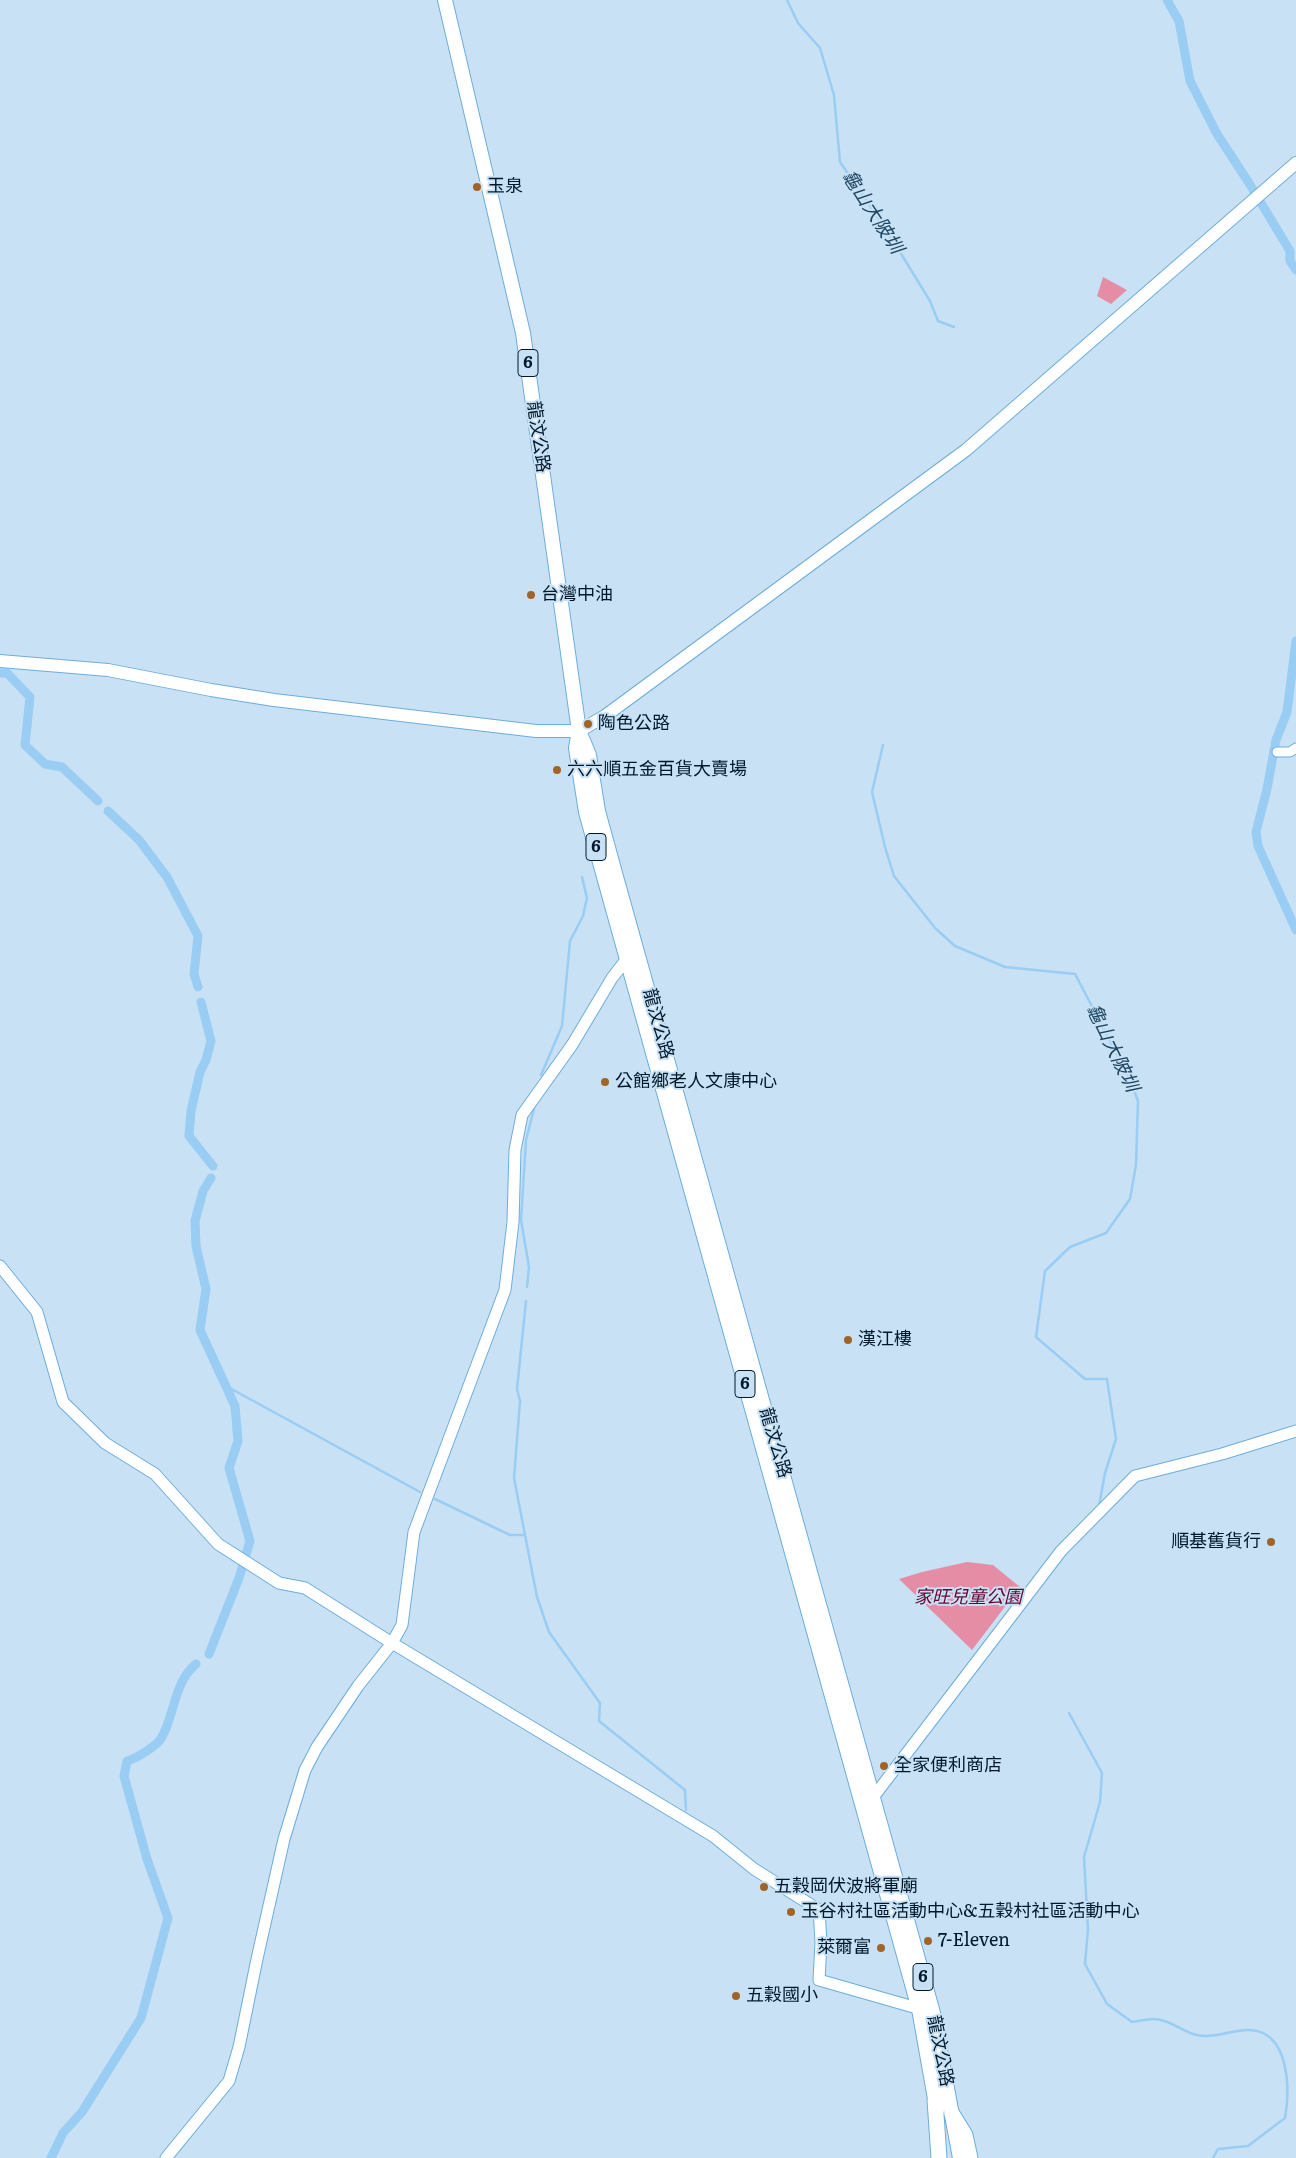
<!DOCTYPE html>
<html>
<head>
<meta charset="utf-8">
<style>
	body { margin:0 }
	canvas { display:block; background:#c8e1f5 }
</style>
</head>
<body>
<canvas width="1296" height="2158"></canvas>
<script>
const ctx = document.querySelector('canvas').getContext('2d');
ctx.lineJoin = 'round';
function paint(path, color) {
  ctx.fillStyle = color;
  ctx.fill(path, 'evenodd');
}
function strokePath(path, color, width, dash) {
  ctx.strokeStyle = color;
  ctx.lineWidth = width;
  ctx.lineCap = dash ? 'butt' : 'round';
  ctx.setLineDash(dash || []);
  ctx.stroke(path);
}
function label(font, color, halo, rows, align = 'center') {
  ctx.font = font + ' Literata,"Noto Sans TC",serif';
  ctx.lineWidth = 4;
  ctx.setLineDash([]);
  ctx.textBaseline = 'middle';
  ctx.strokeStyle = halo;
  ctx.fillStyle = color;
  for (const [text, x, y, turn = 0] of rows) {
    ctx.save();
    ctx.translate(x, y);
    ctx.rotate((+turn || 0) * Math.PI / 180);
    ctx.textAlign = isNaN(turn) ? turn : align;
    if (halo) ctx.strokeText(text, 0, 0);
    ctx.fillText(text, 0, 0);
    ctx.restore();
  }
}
const green = new Path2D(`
	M1103 277 1127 290 1111 304 1097 296Z
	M967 1562 993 1565 1020 1587 972 1650 899 1579 922 1572Z`);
const stream = new Path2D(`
	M787 0 798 23 820 48 834 95 840 162 884 226 930 301 938 321 954 327
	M883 745 872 792 885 847 894 876 935 928 955 946 1005 967 1075 974 1130 1079 1138 1101 1136 1165 1130 1199 1106 1233 1070 1247 1045 1271 1036 1337 1085 1379H1107L1116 1439 1105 1473 1099 1506
	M541 1075 562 1026 570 941 583 916 587 898 582 877
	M527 1287 529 1267 521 1220 526 1140 534 1109
	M526 1301 517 1389 520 1401 514 1478 537 1597 549 1632 600 1703 599 1721 685 1790 686 1810
	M226 1386 420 1492
	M435 1499 510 1535H523
	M1069 1713 1102 1773 1100 1802 1084 1857 1088 1929 1085 1964 1107 2004 1132 2022C1139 2021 1147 2019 1154 2019 1169 2019 1183 2032 1197 2035 1214 2039 1233 2029 1250 2030 1290 2032 1290 2090 1285 2118L1248 2146 1218 2149 1213 2158`);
const canal = new Path2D(`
	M1167 0 1179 21 1190 81 1217 134 1249 183 1290 251V261L1296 270
	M1296 641 1287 712 1276 740 1267 789 1256 832 1258 846 1296 930
	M0 673H7L30 697 25 745 45 764 62 767 98 801
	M108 811 139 840 167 877 198 936 194 974 198 987
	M201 1002 211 1041 206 1060 200 1072 191 1111 189 1136 213 1166
	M209 1654 239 1578 250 1541 229 1468 238 1441 235 1406 200 1330 206 1289 196 1246 195 1221 203 1191 211 1178
	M51 2158 63 2133 82 2112 141 2018 168 1918 147 1859 124 1776 127 1761C137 1758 157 1746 162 1737 175 1713 174 1682 196 1664`);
const minor = new Path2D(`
	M1277 752H1290L1296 748`);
const tertiary = new Path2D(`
	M0 1266 37 1312 63 1402 105 1443 155 1474 218 1544 279 1583 305 1588 392 1643 713 1836 754 1869 819 1910 821 1942 819 1980 924 2010
	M868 1804 1061 1551 1135 1476 1222 1454 1296 1431
	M166 2158 229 2081 239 2047 257 1959 284 1839 305 1770 317 1747 358 1686 392 1643 402 1625 414 1532 505 1290 513 1222 515 1150 522 1115 572 1045 612 978 626 960 632 958`);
const secondary = new Path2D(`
	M0 661 108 670 211 690 274 700 536 731H579L605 716 966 450 1296 163`);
const primary = new Path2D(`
	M445 0 523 333 579 731 589 755 598 811 615 873 933 2013 960 2158
	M579 731 576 748 586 812 919 2009 937 2110`);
const motorway = new Path2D(`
	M935 2100 939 2158
	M952 2114 965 2135 970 2158`);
const markers = [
	[477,187,5,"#a16428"],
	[531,595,5,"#a16428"],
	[588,724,5,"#a16428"],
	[557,770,5,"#a16428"],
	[605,1082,5,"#a16428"],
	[848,1340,5,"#a16428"],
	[1271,1542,5,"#a16428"],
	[884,1766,5,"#a16428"],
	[764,1887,5,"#a16428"],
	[791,1912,5,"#a16428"],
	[928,1941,5,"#a16428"],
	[881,1948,5,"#a16428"],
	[736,1996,5,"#a16428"]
];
const shields = [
	[528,363,20],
	[596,847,20],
	[745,1384,20],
	[923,1977,20]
];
const shieldNames = [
	["6",528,363],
	["6",596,847],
	["6",745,1384],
	["6",923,1977]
];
const poiNames = [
	["玉泉",487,187],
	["台灣中油",541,595],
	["陶色公路",598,724],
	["六六順五金百貨大賣場",567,770],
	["公館鄉老人文康中心",615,1082],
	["漢江樓",858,1340],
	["順基舊貨行",1261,1542,"right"],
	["全家便利商店",894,1766],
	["五穀岡伏波將軍廟",774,1887],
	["玉谷村社區活動中心&五穀村社區活動中心",801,1912],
	["7-Eleven",938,1941],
	["萊爾富",871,1948,"right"],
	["五穀國小",746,1996]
];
const streetNames = [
	["龍汶公路",538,437,82],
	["龍汶公路",658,1024,75],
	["龍汶公路",775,1443,74],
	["龍汶公路",940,2051,79]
];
const parkNames = [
	["家旺兒童公園",968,1598]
];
const waterNames = [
	["龜山大陂圳",872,212,57],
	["龜山大陂圳",1112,1048,64]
];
paint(green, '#e68da6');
strokePath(stream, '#99cdf4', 2.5);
strokePath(canal, '#99cdf4', 9);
strokePath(minor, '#6caddc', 11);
strokePath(tertiary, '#6caddc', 13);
strokePath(secondary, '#6caddc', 14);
strokePath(primary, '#6caddc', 16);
strokePath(motorway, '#6caddc', 17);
strokePath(minor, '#fff', 9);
strokePath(tertiary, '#fff', 11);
strokePath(secondary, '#fff', 12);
strokePath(primary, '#fff', 14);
strokePath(motorway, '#fff', 15);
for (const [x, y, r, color] of markers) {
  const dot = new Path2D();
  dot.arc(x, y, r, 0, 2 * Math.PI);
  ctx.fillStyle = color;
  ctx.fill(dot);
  strokePath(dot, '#c8e1f5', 2);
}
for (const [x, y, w] of shields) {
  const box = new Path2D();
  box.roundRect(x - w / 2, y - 13.5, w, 27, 4);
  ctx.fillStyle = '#c8e1f5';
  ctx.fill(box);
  strokePath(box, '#00192a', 1);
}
label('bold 16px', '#00192a', null, shieldNames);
label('18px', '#00192a', '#c8e1f5', poiNames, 'left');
label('18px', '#00192a', '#c8e1f5', streetNames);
label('italic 18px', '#640530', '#c8e1f5', parkNames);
label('italic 19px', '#204762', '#c8e1f5', waterNames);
</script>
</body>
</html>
